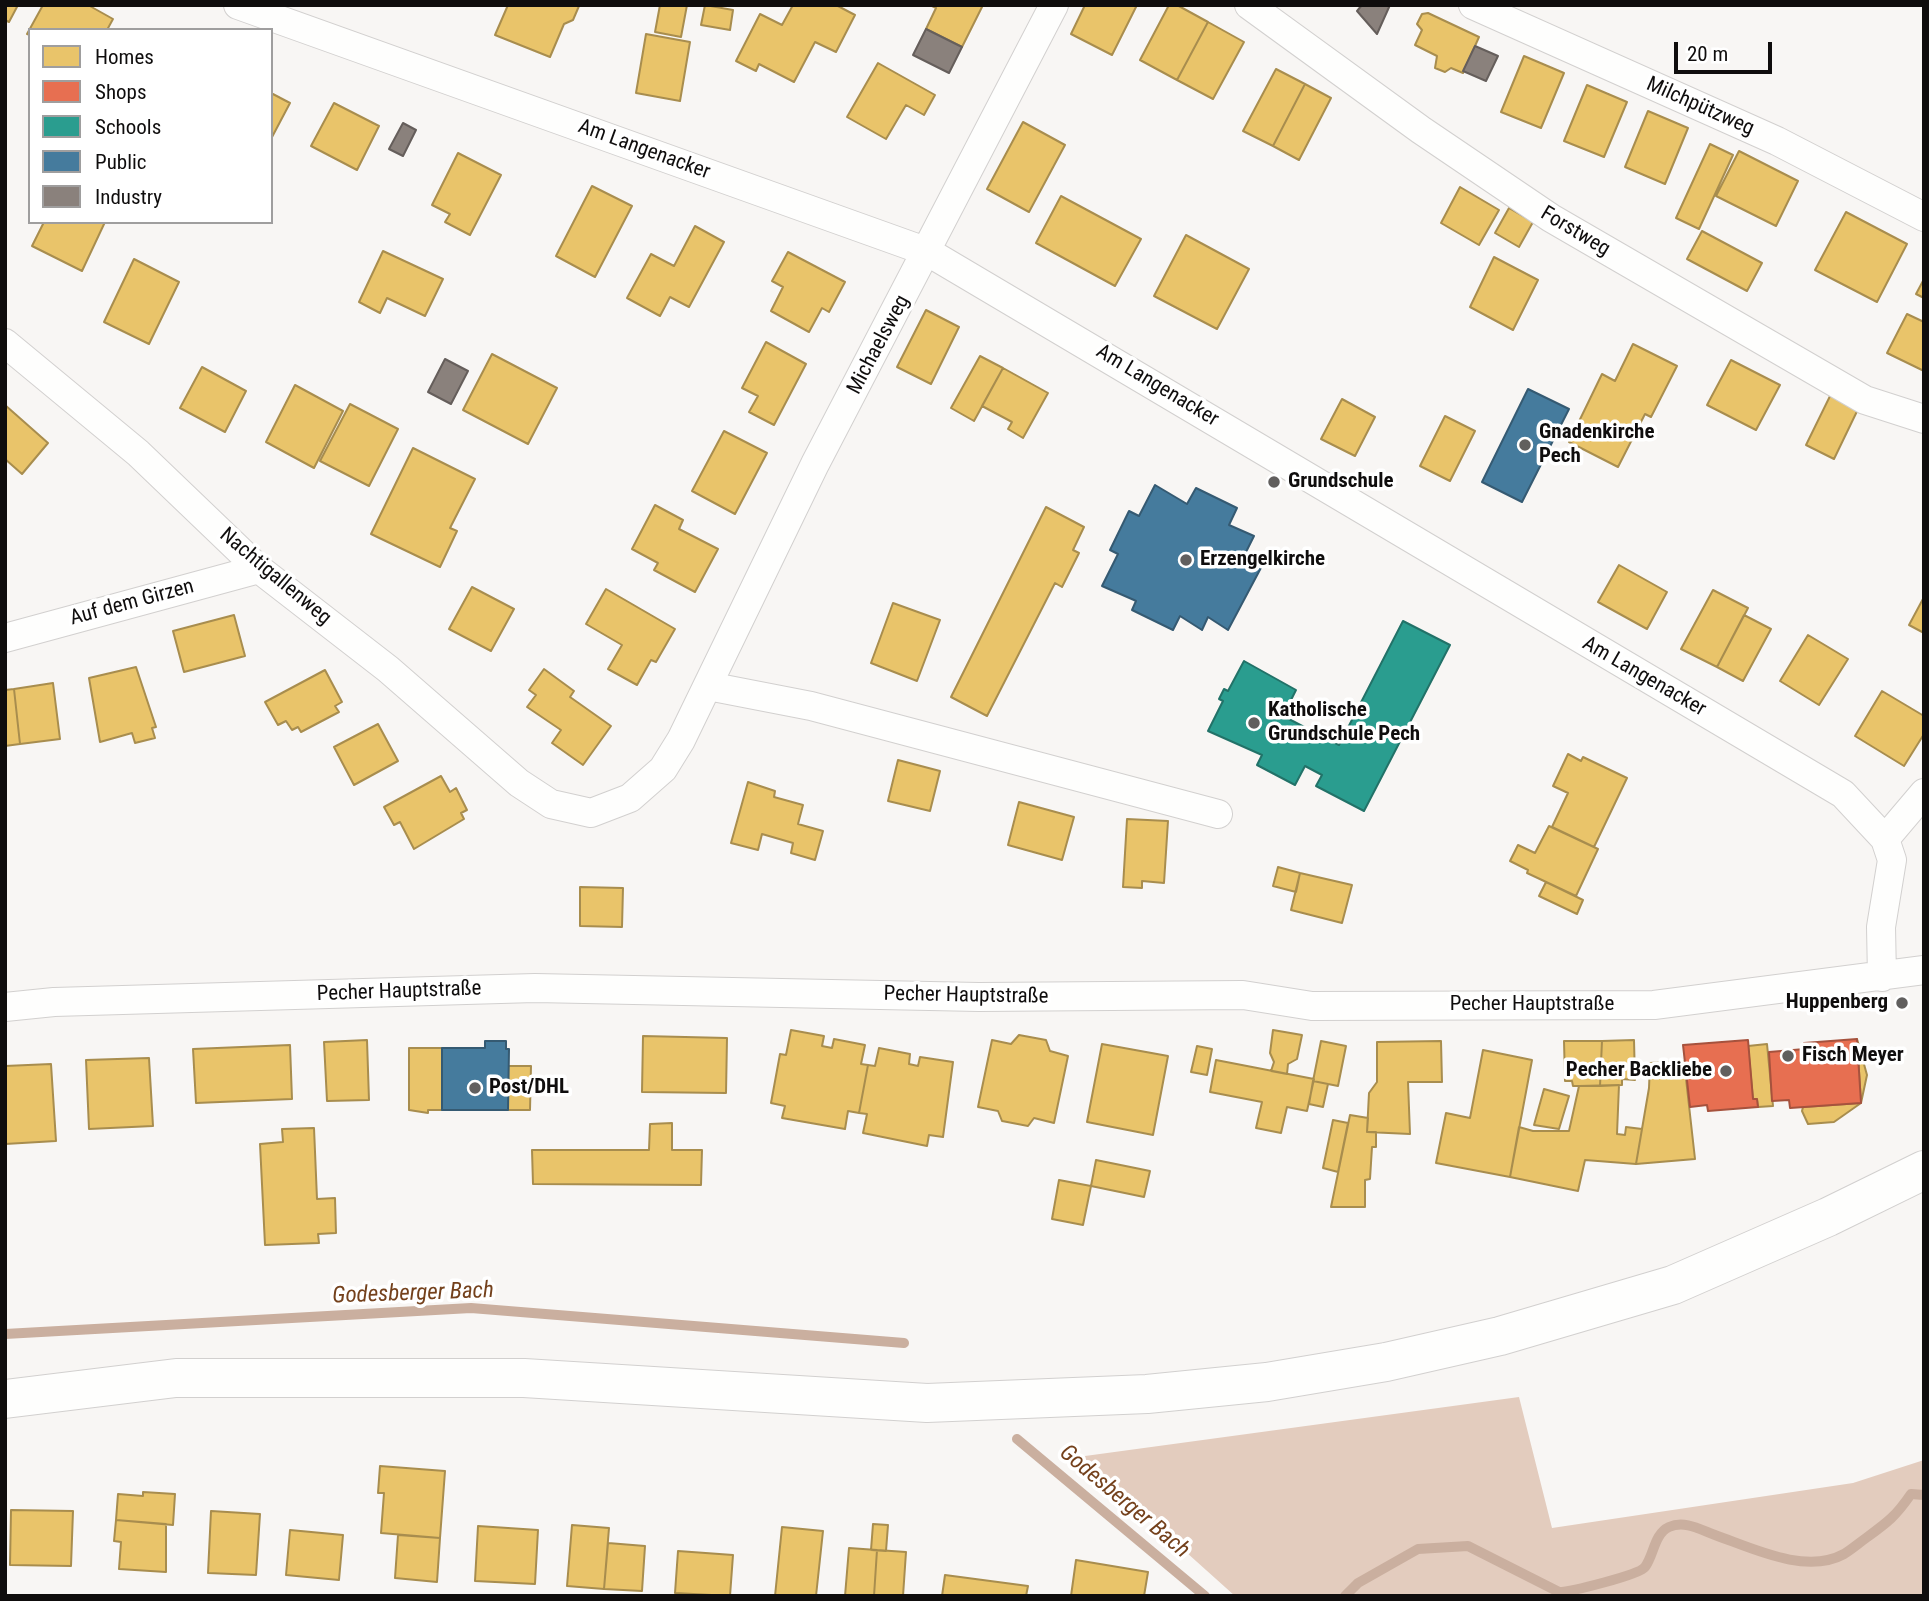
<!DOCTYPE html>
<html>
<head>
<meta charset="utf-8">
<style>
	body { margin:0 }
	#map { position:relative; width:1929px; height:1601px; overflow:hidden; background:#f8f6f4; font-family:"Roboto Condensed",sans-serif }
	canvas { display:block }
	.frame { position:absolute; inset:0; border:7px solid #0f0d0d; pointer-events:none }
	.legend { position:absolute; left:28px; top:28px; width:245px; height:196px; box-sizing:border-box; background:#fff; border:2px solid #9f9e9e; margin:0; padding:9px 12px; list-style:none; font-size:21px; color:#0f0d0d }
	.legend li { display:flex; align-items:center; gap:14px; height:35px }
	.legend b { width:35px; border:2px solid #9f9e9e }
	.scale { position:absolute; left:1674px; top:42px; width:98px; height:32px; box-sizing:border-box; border:4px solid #0f0d0d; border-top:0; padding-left:9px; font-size:21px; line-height:24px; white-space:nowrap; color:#0f0d0d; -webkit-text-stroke:5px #fff; paint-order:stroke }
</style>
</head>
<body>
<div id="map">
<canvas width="1929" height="1601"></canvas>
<div class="frame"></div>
<ul class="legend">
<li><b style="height:19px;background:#e9c46a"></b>Homes</li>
<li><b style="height:19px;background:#e76f51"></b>Shops</li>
<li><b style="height:19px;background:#2a9d8f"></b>Schools</li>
<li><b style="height:19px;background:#457b9d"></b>Public</li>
<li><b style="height:19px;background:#8a817c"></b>Industry</li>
</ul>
<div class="scale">20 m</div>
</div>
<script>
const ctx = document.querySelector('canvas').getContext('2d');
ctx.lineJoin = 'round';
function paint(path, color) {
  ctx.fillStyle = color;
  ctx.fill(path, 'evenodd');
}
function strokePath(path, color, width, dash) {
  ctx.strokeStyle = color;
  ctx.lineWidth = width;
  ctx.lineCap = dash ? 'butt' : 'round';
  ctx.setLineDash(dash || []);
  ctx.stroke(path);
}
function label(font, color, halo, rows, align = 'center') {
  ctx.font = font + ' "Roboto Condensed",sans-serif';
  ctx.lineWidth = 7;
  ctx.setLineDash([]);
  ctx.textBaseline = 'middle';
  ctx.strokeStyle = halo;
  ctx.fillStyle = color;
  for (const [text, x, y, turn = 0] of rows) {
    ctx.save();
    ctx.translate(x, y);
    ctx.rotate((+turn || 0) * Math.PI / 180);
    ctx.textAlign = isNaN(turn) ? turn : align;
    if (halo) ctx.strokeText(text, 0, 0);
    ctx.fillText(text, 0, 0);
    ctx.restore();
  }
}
const forest = new Path2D(`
	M1519 1397 1552 1528 1853 1483 1924 1460V1596H1235L1148 1518 1063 1459Z`);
const homes = new Path2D(`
	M5 5H18L9 22 5 20Z
	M43 5H88L113 19 107 30H30V35L27 34Z
	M508 5H579V6L573 20 564 24 550 57 495 35Z
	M660 5H687L681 37 655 32Z
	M705 5 733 10 730 30 701 25Z
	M793 5H836L855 15 836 52 815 42 794 82 759 64 756 71 736 61 760 14 782 25Z
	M930 5H983L962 47 926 29 936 8Z
	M1085 5H1137L1112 55 1071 34Z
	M1169 5H1177L1208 22 1177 80 1140 60Z
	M1428 13 1479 37 1463 73 1451 68 1445 72 1435 68 1437 56 1415 45 1422 30 1417 24 1422 14Z
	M1208 22 1244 42 1213 99 1177 80Z
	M646 34 690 42 680 101 636 93Z
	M1524 56 1564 73 1541 128 1501 112Z
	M878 63 935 95 924 115 906 105 886 139 847 117Z
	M1276 69 1305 84 1273 146 1243 131Z
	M1305 84 1331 98 1299 160 1273 146Z
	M1587 85 1627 102 1604 157 1564 141Z
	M271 93 290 103 271 139Z
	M334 103 379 126 357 170 311 146Z
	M1648 111 1688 128 1665 184 1625 167Z
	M1023 122 1065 145 1029 212 987 189Z
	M1710 144 1733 155 1699 229 1676 218Z
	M1739 151 1798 181 1776 226 1716 196Z
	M458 153 501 175 470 235 445 222 450 214 432 205Z
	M592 186 632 206 595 277 556 256Z
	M1460 187 1499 210 1479 245 1441 223Z
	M1061 196 1141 239 1115 286 1036 243Z
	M1509 208 1533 222 1519 247 1495 233Z
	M1846 212 1907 244 1877 302 1815 270Z
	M44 222H105L82 271 32 246Z
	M695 226 724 242 689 307 670 297 660 316 627 298 651 254 674 266Z
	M1702 231 1762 263 1747 291 1687 259Z
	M1186 235 1249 269 1217 329 1154 296Z
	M383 251 443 279 425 316 387 298 380 313 359 302Z
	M788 252 845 282 829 312 822 308 809 332 771 311 783 287 772 281Z
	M1494 257 1538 280 1513 330 1470 307Z
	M134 259 179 282 149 344 104 322Z
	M1924 279V298L1916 294Z
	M926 310 959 327 931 384 897 367Z
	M1907 314 1924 322V371L1887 353Z
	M766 342 806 364 774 425 749 412 758 396 742 388Z
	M1633 344 1677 366 1651 417 1645 414 1618 467 1569 442 1602 374 1615 381Z
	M492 354 557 388 528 444 463 410Z
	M980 356 1003 368 974 421 951 408Z
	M1731 360 1780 385 1756 430 1707 405Z
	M202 367 246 391 225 432 180 408Z
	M1003 368 1048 393 1023 438 1008 429 1012 422 982 406Z
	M295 385 343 411 314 468 266 442Z
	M1833 390 1861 403 1834 459 1806 445Z
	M1342 399 1375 417 1355 456 1321 439Z
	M350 404 398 429 369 486 320 461Z
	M5 405 48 443 22 474 5 459Z
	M1445 416 1475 431 1450 481 1420 466Z
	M724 431 767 453 735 514 692 491Z
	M413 448 475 479 450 528 457 531 440 567 371 534Z
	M655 505 683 520 679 529 718 549 695 592 654 570 658 563 632 549Z
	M1046 507 1084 527 1073 550 1079 553 1062 587 1055 583 987 716 951 697Z
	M1619 565 1667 592 1647 629 1598 602Z
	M472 587 514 609 491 651 449 629Z
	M606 589 675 629 656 662 651 660 637 685 608 669 622 645 586 624Z
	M1713 590 1748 608 1717 667 1681 649Z
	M1924 597V633L1909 625Z
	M893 603 940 620 917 681 871 663Z
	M234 615 245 656 184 672 173 631Z
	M1744 615 1771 629 1743 681 1717 667Z
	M1808 635 1848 659 1819 705 1780 681Z
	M136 667 156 727 152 728 155 738 135 743 132 733 100 742 89 678Z
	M544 669 574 691 570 697 611 726 583 765 552 743 561 730 527 707 536 695 529 690Z
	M325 670 342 702 335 706 339 712 301 732 298 727 292 730 286 721 278 725 265 702Z
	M53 683 60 739 20 744 14 689Z
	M14 689 20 744 5 746V690Z
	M1882 691 1924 716V734L1904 766 1855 736Z
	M378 724 398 761 354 785 334 747Z
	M1568 754 1581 761 1583 757 1627 778 1594 847 1552 827 1568 793 1553 786Z
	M898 760 940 771 930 811 888 801Z
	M441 776 450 792 456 788 467 810 461 813 464 819 414 849 400 822 394 825 384 807Z
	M748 782 775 791 774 797 803 805 798 824 823 831 815 860 791 853 793 843 762 834 758 850 731 843Z
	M1019 802 1074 817 1062 860 1008 845Z
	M1127 819 1168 821 1164 883 1142 881V888L1123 887Z
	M1549 826 1598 849 1576 896 1527 873 1528 870 1510 861 1518 845 1535 853Z
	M1278 867 1300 873 1296 892 1273 886Z
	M1300 873 1352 885 1342 923 1291 910Z
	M1546 882 1583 900 1577 914 1539 896Z
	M580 887 623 888 622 927 580 926Z
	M791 1030 824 1036 822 1046 832 1048 834 1039 865 1045 861 1064 868 1065 859 1113 848 1111 845 1129 782 1118 785 1106 771 1103 780 1054 786 1055Z
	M1273 1030 1302 1035 1297 1059 1288 1064 1287 1074 1271 1071 1274 1062 1270 1053Z
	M1019 1035 1046 1040 1050 1051 1068 1056 1054 1123 1034 1118 1028 1126 1002 1121 998 1111 978 1107 992 1040 1011 1044Z
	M643 1036 727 1038 726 1093 642 1092Z
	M1857 1039 1867 1075 1861 1103Z
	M367 1040 369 1100 327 1101 324 1042Z
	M1634 1040 1635 1080 1622 1079V1085L1600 1086 1602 1041Z
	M1321 1041 1346 1046 1338 1086 1313 1081Z
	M1441 1041 1442 1082H1408L1410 1134 1367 1132 1369 1093 1377 1082V1042Z
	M1564 1041H1602L1600 1086H1573L1572 1081H1565Z
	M1102 1044 1168 1056 1153 1135 1087 1122Z
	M1767 1044 1773 1106 1758 1107 1757 1099H1753L1748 1046Z
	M290 1045 292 1099 196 1103 193 1049Z
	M1197 1046 1212 1049 1207 1075 1191 1072Z
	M409 1048H442V1110H428V1113L409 1110Z
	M879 1048 910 1054 909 1064 918 1066 920 1057 953 1062 943 1137 929 1135 927 1146 863 1133 867 1114 859 1113 868 1065 875 1066Z
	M1483 1050 1532 1060 1510 1177 1436 1163 1446 1113 1470 1118Z
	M149 1058 153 1126 89 1129 86 1060Z
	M1216 1060 1314 1079 1307 1111 1287 1107 1281 1133 1256 1128 1262 1102 1210 1092Z
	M1684 1061 1695 1159 1636 1164 1649 1088 1650 1063Z
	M51 1064 56 1141 5 1144V1066Z
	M508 1066H531L530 1110H508Z
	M1313 1081 1328 1084 1323 1107 1309 1104Z
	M1619 1085 1617 1134 1625 1135 1626 1127 1642 1129 1636 1164 1585 1160 1578 1191 1510 1177 1519 1127 1533 1131H1569L1579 1086Z
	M1544 1089 1569 1096 1559 1129 1534 1125Z
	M1861 1103 1834 1122 1808 1124 1802 1111 1803 1107Z
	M1350 1115 1368 1118 1367 1132H1376V1147H1372L1370 1179 1365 1180V1207H1331Z
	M1333 1120 1348 1123 1338 1172 1323 1168Z
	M672 1123V1150H702L701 1185 533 1184 532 1150H649L650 1124Z
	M314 1128 317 1199 335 1198 336 1233 318 1234 319 1243 265 1245 260 1144 283 1142 282 1129Z
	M1096 1160 1150 1171 1144 1197 1091 1186Z
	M1059 1180 1091 1186 1083 1225 1052 1219Z
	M380 1466 445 1471 440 1538 381 1533 384 1493H378Z
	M143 1492 175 1494 173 1525 116 1520 118 1494 143 1496Z
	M11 1510 73 1511 71 1566 10 1565Z
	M211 1511 260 1514 256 1575 208 1573Z
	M116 1520 166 1524V1572L119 1569 121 1542 114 1541Z
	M873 1524 888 1525 886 1551 871 1550Z
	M572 1525 609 1528 604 1589 567 1586Z
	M478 1526 538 1530 535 1584 475 1581Z
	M782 1527 823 1531 816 1596H775Z
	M290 1530 343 1535 339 1580 286 1575Z
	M398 1535 440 1538 437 1582 395 1578Z
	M608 1543 645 1546 642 1591 604 1589Z
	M849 1548 877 1550 874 1596H845Z
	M877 1550 906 1552 903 1596H874Z
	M678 1551 733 1555 730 1596 675 1593Z
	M1076 1560 1148 1572 1144 1596H1071Z
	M945 1575 1028 1586 1026 1596H942Z`);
const shops = new Path2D(`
	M1857 1039 1861 1103 1790 1108 1789 1100 1772 1101 1769 1052 1805 1049 1804 1043Z
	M1748 1040 1753 1099H1757L1758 1107 1708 1111 1707 1105 1690 1107 1683 1045Z`);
const schools = new Path2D(`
	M1403 621 1450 645 1364 811 1316 786 1322 775 1305 766 1295 785 1257 765 1262 755 1208 731 1223 701 1219 699 1224 689 1228 691 1244 661 1296 690 1283 716 1339 745Z`);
const public = new Path2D(`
	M1528 389 1569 409 1522 502 1482 482Z
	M1155 485 1187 504 1196 488 1237 508 1229 525 1254 536 1244 556 1263 564 1228 630 1208 617 1202 630 1180 616 1173 630 1132 610 1136 601 1134 600 1102 586 1118 554 1110 550 1129 511 1139 516Z
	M485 1041H506V1049H509L508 1110H442V1048H485Z`);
const industry = new Path2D(`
	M1362 5H1390L1377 34 1357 11Z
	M926 29 962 47 949 73 913 55Z
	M1475 46 1498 56 1486 81 1463 71Z
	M403 123 416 130 403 156 389 149Z
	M445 359 468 371 451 404 428 392Z`);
const stream = new Path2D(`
	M5 1334 471 1308 904 1343
	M1017 1439 1205 1596
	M1345 1596 1358 1583 1418 1549 1468 1546 1559 1592C1570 1592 1639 1575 1645 1567 1654 1555 1654 1534 1669 1527 1685 1520 1701 1530 1715 1535 1752 1548 1806 1575 1844 1554 1852 1549 1859 1543 1866 1538 1888 1522 1896 1516 1911 1494L1924 1495`);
const street = new Path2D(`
	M238 5 928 252 1843 794 1885 839 1892 860 1881 927 1882 977
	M1249 5 1421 130 1551 218 1865 400 1924 419
	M1473 5 1777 141 1924 217
	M5 343 138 453 259 569 388 669 519 783 551 804 591 813 630 798 663 769 681 740 815 464 1054 5
	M5 638 259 569
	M708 686 811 706 1218 814
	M1885 839 1924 793
	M5 1007 54 1002 535 988 979 997 1243 995 1312 1006 1654 1005 1924 970`);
const secondary = new Path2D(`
	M5 1399 176 1378H524L927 1403 1147 1394 1267 1382 1386 1362 1500 1336 1673 1285 1828 1217 1924 1170`);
const markers = [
	[1525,445,7,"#615f5e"],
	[1274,482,7,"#615f5e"],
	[1186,560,7,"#615f5e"],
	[1254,723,7,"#615f5e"],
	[1902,1003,7,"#615f5e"],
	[1788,1056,7,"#615f5e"],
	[1726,1071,7,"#615f5e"],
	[475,1088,7,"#615f5e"]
];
const streetNames = [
	["Milchpützweg",1700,107,24],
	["Am Langenacker",644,150,20],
	["Forstweg",1575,232,31],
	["Michaelsweg",879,345,-62],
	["Am Langenacker",1157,386,31],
	["Nachtigallenweg",275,577,40],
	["Auf dem Girzen",132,603,-15],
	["Am Langenacker",1644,677,30],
	["Pecher Hauptstraße",399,992,-2],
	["Pecher Hauptstraße",966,996,1],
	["Pecher Hauptstraße",1532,1005]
];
const poiNames = [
	["Gnadenkirche",1539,433],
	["Pech",1539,457],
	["Grundschule",1288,482],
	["Erzengelkirche",1200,560],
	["Katholische",1268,711],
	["Grundschule Pech",1268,735],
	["Huppenberg",1888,1003,"right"],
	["Fisch Meyer",1802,1056],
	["Pecher Backliebe",1712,1071,"right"],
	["Post/DHL",489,1088]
];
const waterNames = [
	["Godesberger Bach",413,1294,-2],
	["Godesberger Bach",1124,1502,40]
];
paint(forest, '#e3ccbe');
paint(homes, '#e9c46a');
strokePath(homes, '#a88d4e', 2);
paint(shops, '#e76f51');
strokePath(shops, '#a6523d', 2);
paint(schools, '#2a9d8f');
strokePath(schools, '#227268', 2);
paint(public, '#457b9d');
strokePath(public, '#355a72', 2);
paint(industry, '#8a817c');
strokePath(industry, '#655e5b', 2);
strokePath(stream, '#caaf9f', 10);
strokePath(street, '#d2d0cf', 30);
strokePath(secondary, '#d2d0cf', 40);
strokePath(street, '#fefefd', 28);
strokePath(secondary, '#fefefd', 38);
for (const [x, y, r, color] of markers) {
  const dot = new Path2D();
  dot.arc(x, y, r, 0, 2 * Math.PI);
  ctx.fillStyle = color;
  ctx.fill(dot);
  strokePath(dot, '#fff', 2.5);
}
label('21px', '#0f0d0d', '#fff', streetNames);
label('bold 21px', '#0f0d0d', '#fff', poiNames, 'left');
label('italic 23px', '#74411c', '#fff', waterNames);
</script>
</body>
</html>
